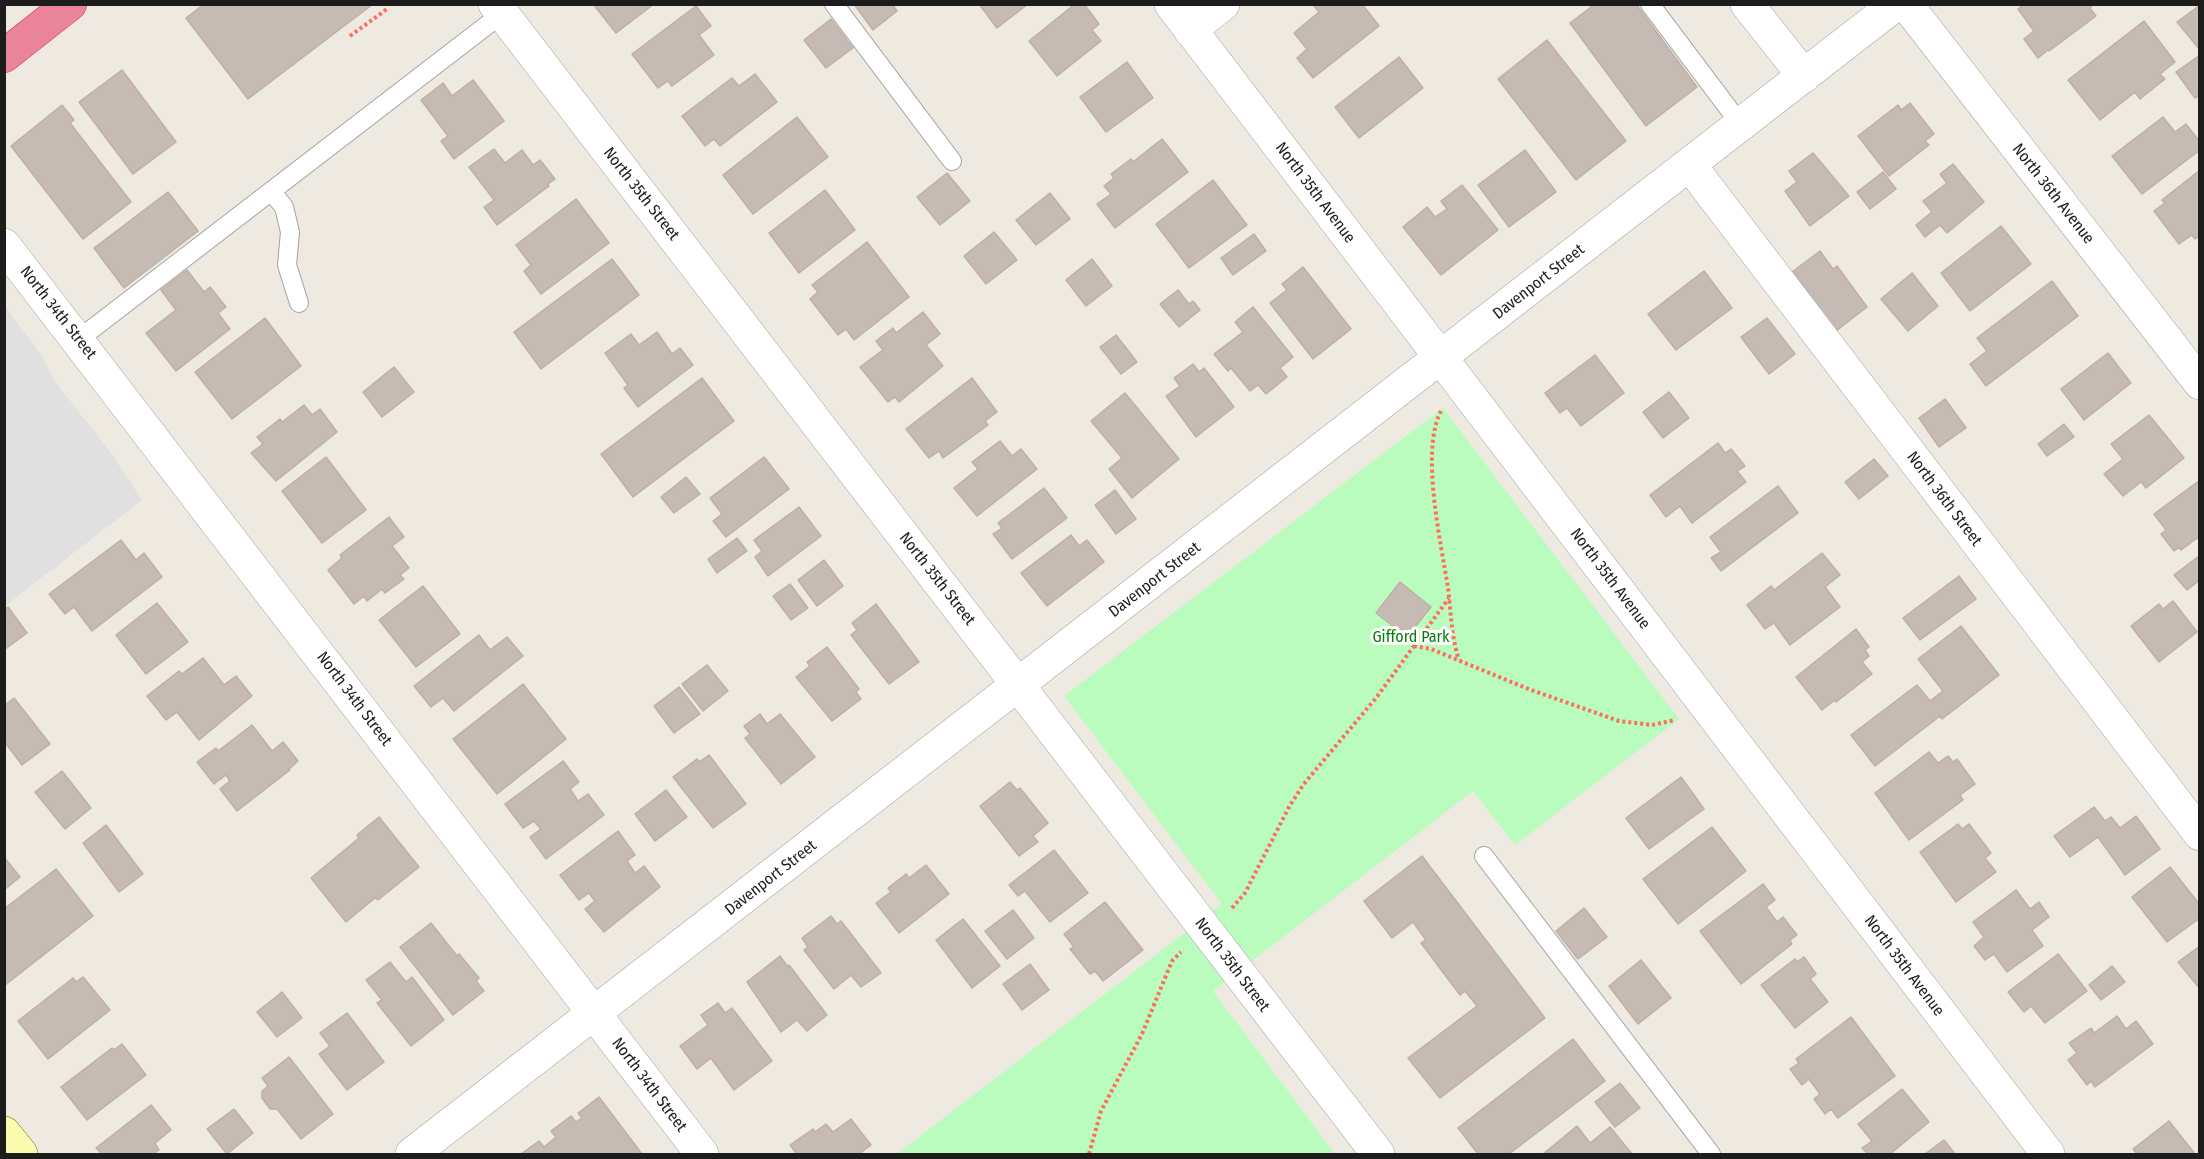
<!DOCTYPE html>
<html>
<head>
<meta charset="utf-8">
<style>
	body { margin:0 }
	#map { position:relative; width:2204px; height:1159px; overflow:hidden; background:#eee9e1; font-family:"Fira Sans Condensed",sans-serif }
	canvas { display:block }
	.frame { position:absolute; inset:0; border:6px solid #1c1c1c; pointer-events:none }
</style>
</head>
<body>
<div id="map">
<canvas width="2204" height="1159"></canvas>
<div class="frame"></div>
</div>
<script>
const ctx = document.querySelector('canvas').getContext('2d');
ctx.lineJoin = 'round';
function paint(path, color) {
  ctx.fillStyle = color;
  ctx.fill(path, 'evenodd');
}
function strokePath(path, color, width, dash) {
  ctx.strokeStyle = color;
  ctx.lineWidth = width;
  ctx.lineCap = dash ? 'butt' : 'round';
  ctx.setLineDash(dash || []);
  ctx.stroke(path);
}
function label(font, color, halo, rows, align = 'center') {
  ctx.font = font + ' "Fira Sans Condensed",sans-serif';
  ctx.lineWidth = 6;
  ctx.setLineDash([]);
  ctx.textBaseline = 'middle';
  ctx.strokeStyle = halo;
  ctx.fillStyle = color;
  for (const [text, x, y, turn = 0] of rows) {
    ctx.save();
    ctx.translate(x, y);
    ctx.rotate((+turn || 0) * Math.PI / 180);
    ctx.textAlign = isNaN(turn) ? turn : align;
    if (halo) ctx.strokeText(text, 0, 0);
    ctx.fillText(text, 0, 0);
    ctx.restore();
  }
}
const park = new Path2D(`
	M1443 408 1679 719 1515 845 1473 791 1213 991 1335 1154H897L1222 904 1064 696Z`);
const parking = new Path2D(`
	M5 306 40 353 54 380 110 452 142 500 5 606Z`);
const building = new Path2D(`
	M204 4H373L248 99 186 18Z
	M593 4H654L616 33Z
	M854 4H892L897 11 873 30Z
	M979 4H1028L997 28Z
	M1075 4H1084L1099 24 1092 30 1101 41 1057 76 1029 41Z
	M1316 4H1362L1379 26 1313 78 1297 58 1307 49 1294 33 1319 12 1314 6Z
	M1595 4H1636L1697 87 1646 126 1570 23Z
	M2024 4H2094L2090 8 2096 16 2049 51 2048 50 2038 58 2024 39 2034 31 2018 9Z
	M2200 5V50L2177 22Z
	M696 6 711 26 699 35 714 55 672 86 668 81 658 88 632 54Z
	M831 19 853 48 826 68 804 40Z
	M2144 21 2175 62 2160 74 2165 79 2140 99 2135 92 2100 120 2068 80Z
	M1547 40 1626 141 1576 180 1498 79Z
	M2200 55V95L2195 98 2176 72Z
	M1399 57 1423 88 1359 138 1335 107Z
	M1127 62 1153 98 1106 132 1080 97Z
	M122 70 176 142 133 174 79 102Z
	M755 74 777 102 720 146 714 139 705 146 682 116 732 78 739 86Z
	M473 80 504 121 454 159 441 141 448 136 421 100 443 83 452 96Z
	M1910 103 1934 134 1925 141 1929 145 1889 176 1858 136 1898 105 1901 110Z
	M62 105 74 120 70 123 131 202 83 239 11 146Z
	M797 117 828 157 753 214 723 175Z
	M2163 117 2175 132 2186 124 2200 142V150L2142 194 2112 156Z
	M1162 139 1188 172 1115 228 1097 204 1111 194 1104 186 1114 178 1111 174 1131 159 1133 162Z
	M494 149 505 163 522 150 533 165 540 160 555 179 548 184 549 186 497 225 484 207 494 200 469 167Z
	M1525 150 1556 192 1509 227 1478 185Z
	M1813 153 1849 196 1810 226 1785 191 1797 182 1789 171Z
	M1953 164 1984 202 1947 233 1940 225 1925 237 1916 225 1932 212 1923 201 1947 183 1940 174Z
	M2200 170V235L2195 239 2192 235 2179 244 2154 211 2165 203 2162 200Z
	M1883 172 1896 189 1870 209 1857 192Z
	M947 173 970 201 940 225 917 197Z
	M1213 180 1247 225 1189 268 1156 224Z
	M1462 185 1498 230 1441 275 1403 227 1427 207 1435 217 1447 209 1441 201Z
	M825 190 855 230 799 273 769 233Z
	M168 192 198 231 124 288 94 248Z
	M1050 193 1070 219 1036 245 1016 220Z
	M576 199 609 243 541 294 524 271 531 265 516 245Z
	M2001 226 2031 264 1970 311 1941 273Z
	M994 232 1017 260 986 284 964 256Z
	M1254 234 1266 251 1233 275 1221 258Z
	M867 242 909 297 854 340 846 329 838 335 810 299 818 292 812 285Z
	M1820 251 1833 269 1837 266 1867 307 1836 331 1792 272Z
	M612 259 639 295 541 369 514 332Z
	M1092 259 1112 286 1086 306 1066 280Z
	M1303 267 1351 329 1313 359 1270 303 1287 290 1282 284Z
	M187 270 204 292 210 287 226 307 218 313 230 329 176 371 146 333 176 310 161 290Z
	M1704 271 1732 308 1676 350 1648 314Z
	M1912 273 1938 306 1908 331 1881 299Z
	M2052 281 2078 316 1986 386 1970 364 1987 351 1977 338Z
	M1178 290 1189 304 1193 301 1200 310 1179 327 1160 304Z
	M1253 307 1293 357 1280 368 1287 377 1266 394 1258 385 1250 391 1231 368 1228 371 1214 354 1243 332 1235 322Z
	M923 312 940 334 926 345 943 366 899 402 895 397 888 402 860 367 883 350 876 341 893 328 896 333Z
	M265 318 301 366 232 419 195 372Z
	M1767 318 1795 354 1769 374 1741 337Z
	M657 332 672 354 680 348 693 365 638 407 624 388 628 385 605 353 631 334 639 345Z
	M1116 335 1137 362 1121 374 1100 347Z
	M2108 353 2131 383 2084 420 2061 389Z
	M1595 355 1624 393 1581 426 1567 408 1560 413 1545 393Z
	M1193 364 1199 372 1204 368 1234 407 1196 437 1166 396 1180 386 1174 378Z
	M394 367 414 392 382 417 363 392Z
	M702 378 734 421 633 497 601 454Z
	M972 378 997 412 985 421 988 425 943 458 939 451 929 458 906 429Z
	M1669 392 1689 418 1663 438 1643 412Z
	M1125 393 1179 459 1132 498 1109 469 1122 458 1091 421Z
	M1945 399 1966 428 1939 447 1919 418Z
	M304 405 312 415 320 409 337 432 276 481 251 453 263 444 257 437 280 419 282 422Z
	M2149 415 2184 458 2146 488 2141 482 2123 496 2104 474 2123 459 2111 444Z
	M2064 424 2074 437 2047 456 2038 444Z
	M1000 441 1012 456 1021 449 1037 469 977 516 954 488 978 469 972 462Z
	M1718 443 1725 453 1731 449 1745 466 1737 471 1746 482 1692 523 1680 506 1666 517 1650 495Z
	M326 457 366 510 322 543 282 491Z
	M764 457 789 489 726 537 713 521 722 514 710 498Z
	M1874 459 1888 476 1859 499 1845 482Z
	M686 477 700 494 674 513 661 497Z
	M2200 480V536L2181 550 2179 547 2174 551 2161 534 2166 530 2154 514Z
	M1778 486 1798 513 1721 571 1711 558 1721 552 1710 537Z
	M1044 488 1067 518 1012 559 993 534 1002 528 998 523Z
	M1115 490 1136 519 1116 534 1095 505Z
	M799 507 821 536 768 576 755 557 762 551 754 540Z
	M389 517 404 537 392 546 409 568 400 575 404 579 385 593 382 589 367 601 364 596 354 604 328 570 342 558 340 555Z
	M1071 535 1079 546 1087 540 1104 562 1047 606 1021 573Z
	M737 538 747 551 717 573 708 559Z
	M121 540 136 560 144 553 162 577 92 631 74 607 65 614 49 594Z
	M1822 553 1840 575 1825 587 1840 607 1790 645 1774 623 1765 629 1747 605 1771 586 1774 590Z
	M2199 556 2200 580 2187 590 2174 575Z
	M824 560 843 586 817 606 798 580Z
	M1959 576 1976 599 1920 640 1903 618Z
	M1400 582 1431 607 1407 637 1376 613Z
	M790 584 808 608 791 620 773 596Z
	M423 586 460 634 416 667 379 620Z
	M2173 601 2197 632 2159 662 2131 626 2159 604 2163 609Z
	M157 603 188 642 146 674 116 635Z
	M876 604 919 662 889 684 851 635 857 630 852 623Z
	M8 607 27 633 4 650V610Z
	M1961 626 1999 675 1942 719 1940 716 1875 766 1851 735 1917 685 1930 701 1943 691 1918 659Z
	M1856 629 1869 647 1865 650 1869 656 1862 662 1872 674 1836 702 1835 700 1822 710 1796 677Z
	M479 635 490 650 507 637 523 656 454 711 443 698 431 707 414 686Z
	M827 647 859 689 856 692 861 699 832 721 796 677 810 666 807 662Z
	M203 658 224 685 236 676 252 696 199 740 177 712 166 720 147 696 179 671 182 674Z
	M707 665 728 691 703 711 682 684Z
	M523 684 566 739 497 794 453 739Z
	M679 687 700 714 674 733 654 706Z
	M14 698 50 744 22 765 4 741V706Z
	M760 714 767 724 780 714 815 757 781 784 745 738 750 734 744 726Z
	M252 725 272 751 283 742 298 761 289 769 290 770 237 811 220 789 230 781 226 775 214 784 197 762 216 748 218 751Z
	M1929 752 1938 763 1948 756 1953 762 1957 759 1975 784 1960 795 1963 800 1909 840 1875 793Z
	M709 755 746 804 713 828 673 777 697 759 699 762Z
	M563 761 579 782 570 789 578 801 588 794 604 815 546 859 530 837 541 829 534 821 523 828 505 804Z
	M62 771 91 808 65 829 35 792Z
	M1681 777 1704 809 1649 849 1626 818Z
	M1010 782 1017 790 1020 788 1048 823 1033 836 1038 842 1019 856 980 806Z
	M666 790 687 817 655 841 635 814Z
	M2094 807 2105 821 2111 817 2120 828 2136 816 2160 849 2125 875 2098 837 2070 857 2054 836Z
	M379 817 419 867 378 900 375 898 346 922 311 878 359 838 357 835Z
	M1958 824 1962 829 1969 824 1991 853 1985 858 1996 872 1956 902 1920 852Z
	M106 825 143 874 119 892 83 843Z
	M1712 827 1746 871 1678 924 1643 879Z
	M618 831 635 855 627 861 635 873 644 866 660 887 604 932 585 909 595 901 589 893 579 900 560 875Z
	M1054 850 1088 893 1050 922 1025 891 1018 896 1009 885Z
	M1422 856 1545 1018 1440 1098 1408 1058 1477 1006 1465 991 1460 995 1421 943 1426 940 1413 922 1392 938 1364 901Z
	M4 857 20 877 4 890Z
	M926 865 949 894 899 933 876 903 891 892 888 888 906 874 909 878Z
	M2170 867 2200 905V918L2167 942 2132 897Z
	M56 869 93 916 4 986V909Z
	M1763 884 1775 900 1766 907 1777 922 1783 917 1797 935 1790 940 1792 944 1741 984 1700 931Z
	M2016 890 2030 909 2039 902 2049 917 2032 930 2043 946 2007 972 1994 954 1985 960 1974 946 1984 937 1973 922Z
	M1105 902 1143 950 1103 981 1095 971 1090 974 1070 949 1074 947 1064 934Z
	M1584 908 1607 937 1578 959 1556 931Z
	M1013 910 1034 938 1007 959 985 931Z
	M831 916 837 924 841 921 881 973 861 987 851 975 834 989 804 950 808 947 802 938Z
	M963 919 1000 966 972 988 936 940Z
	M431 923 457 956 459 954 479 978 476 981 484 991 453 1015 400 947Z
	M2200 946V989L2178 962Z
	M2058 954 2087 991 2045 1023 2031 1006 2024 1012 2008 992Z
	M780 956 788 967 789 965 827 1015 807 1031 797 1020 781 1032 747 982Z
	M1804 957 1816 974 1810 979 1828 1002 1795 1028 1761 985 1795 959 1797 962Z
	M1641 960 1671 998 1638 1024 1609 986Z
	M390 962 406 982 412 977 444 1020 411 1046 377 1003 382 1000 366 980Z
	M1030 964 1049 990 1022 1010 1003 984Z
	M2112 966 2125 982 2101 1000 2089 985Z
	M83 977 110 1010 48 1059 18 1021 73 978 76 982Z
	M282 992 302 1018 277 1037 257 1012Z
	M718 1003 725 1013 732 1008 772 1061 734 1090 711 1058 697 1069 680 1046 708 1025 701 1015Z
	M347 1013 384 1062 347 1090 319 1054 330 1046 320 1033Z
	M2117 1016 2126 1029 2136 1021 2153 1044 2095 1087 2091 1081 2087 1085 2068 1060 2077 1053 2069 1043 2091 1028 2094 1033Z
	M1851 1017 1895 1076 1838 1118 1831 1109 1825 1114 1814 1099 1820 1094 1809 1079 1802 1085 1790 1069 1799 1063 1796 1059Z
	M1573 1039 1605 1081 1509 1154H1478L1458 1128Z
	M122 1044 146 1075 87 1120 61 1087 112 1048 114 1050Z
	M289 1057 333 1114 301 1139 277 1109H270L262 1098V1091L268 1086 262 1078Z
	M1620 1083 1640 1108 1615 1127 1595 1102Z
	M1902 1089 1929 1122 1890 1154H1868L1862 1148 1872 1141 1858 1124Z
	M599 1097 642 1154H521L539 1141 544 1147 556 1137 551 1131 571 1116 576 1122 582 1118 578 1113Z
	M151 1105 171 1130 155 1143 159 1150 153 1154H102L96 1148Z
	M234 1109 253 1133 227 1154 207 1129Z
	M851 1119 871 1145 859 1154H794L796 1153 790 1145 813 1129 815 1132 826 1124 833 1132Z
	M2169 1121 2195 1154H2137L2133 1149Z
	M1577 1126 1590 1143 1610 1127 1632 1154H1543Z
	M1944 1140 1955 1154H1925Z`);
const path = new Path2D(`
	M350 36 387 9
	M1441 411C1420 451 1441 543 1448 588 1451 612 1451 636 1459 660
	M1414 646 1431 649 1531 690 1619 721 1652 725 1675 720
	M1232 908 1245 893 1289 807 1303 785 1376 698 1449 598
	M1089 1154 1101 1111 1142 1034 1172 961 1181 952`);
const lane = new Path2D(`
	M834 4 952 161
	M1650 4 1741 125
	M271 191 284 207 290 232 287 265 299 303
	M79 339 508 9
	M1484 856 1711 1154`);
const street = new Path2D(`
	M495 4 1378 1154
	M1171 4 2048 1154
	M1747 4 1804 76
	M1906 4 2200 383
	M1190 30 1223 4
	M1689 164 2200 834
	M4 245 702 1154
	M412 1154 1896 4`);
const secondary = new Path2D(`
	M4 1133 21 1154`);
const highway = new Path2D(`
	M4 56 70 4`);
const streetNames = [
	["North 35th Avenue",1315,193,53],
	["North 35th Street",641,194,52],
	["North 36th Avenue",2053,194,52],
	["Davenport Street",1539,282,-38],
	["North 34th Street",58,313,52],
	["North 36th Street",1944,499,53],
	["North 35th Street",937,579,52],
	["North 35th Avenue",1610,579,53],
	["Davenport Street",1155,580,-38],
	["North 34th Street",354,699,53],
	["Davenport Street",771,878,-38],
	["North 35th Street",1232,965,53],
	["North 35th Avenue",1904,966,53],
	["North 34th Street",649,1085,53]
];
const parkNames = [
	["Gifford Park",1411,638]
];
paint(park, '#bafcbd');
paint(parking, '#e0e0e0');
paint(building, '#c6bbb4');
strokePath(building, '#c0afa2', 1.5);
strokePath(lane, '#a3a3a3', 20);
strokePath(street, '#a3a3a3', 34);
strokePath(secondary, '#6c7500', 34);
strokePath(highway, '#de1b64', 34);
strokePath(path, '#ff6c60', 4, [3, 3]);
strokePath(lane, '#fff', 18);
strokePath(street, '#fff', 33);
strokePath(secondary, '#fbfcb0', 33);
strokePath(highway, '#ea849a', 33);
label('16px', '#1c1c1c', '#fff', streetNames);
label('16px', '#067d0c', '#fff', parkNames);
</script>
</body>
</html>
